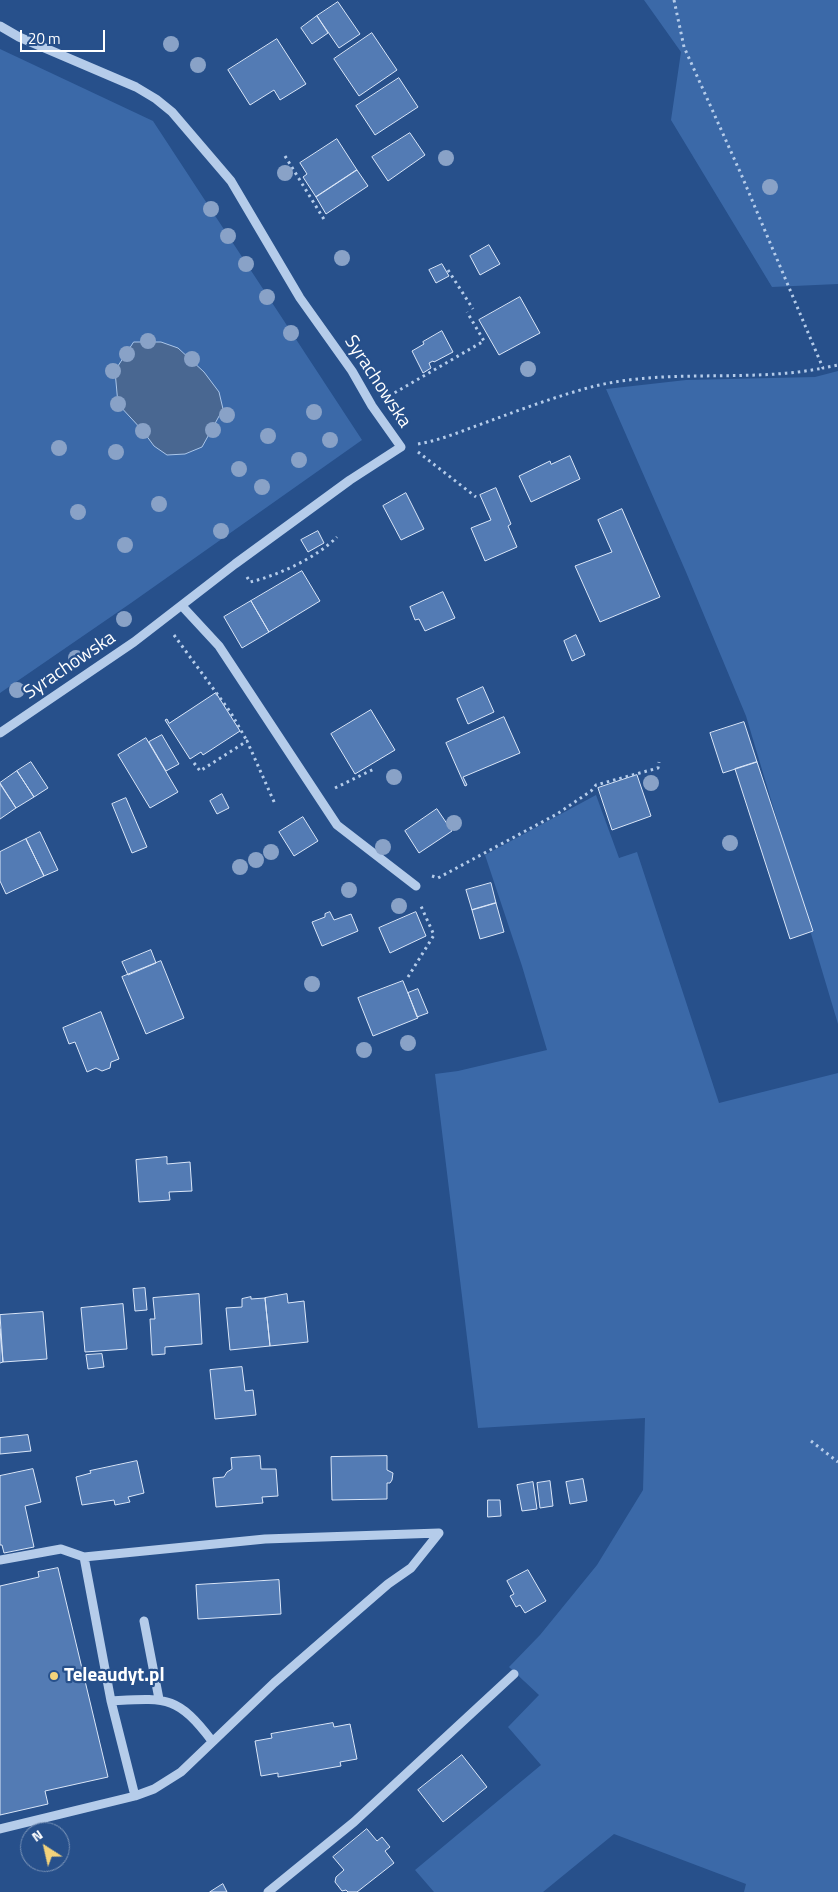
<!DOCTYPE html>
<html>
<head>
<meta charset="utf-8">
<style>
	body { margin:0 }
	#map { position:relative; width:838px; height:1892px; overflow:hidden; background:#27508b; font-family:"Titillium Web",sans-serif }
	canvas { display:block }
	.north { position:absolute; left:20px; top:1822px; width:50px; height:50px; box-sizing:border-box; background:#27508b; border:1px solid #7d96b9; border-radius:50%; rotate:325deg; font-size:14px; font-weight:700; line-height:20px; text-align:center; color:#fff }
	.north::after { content:''; display:block; margin:auto; width:18px; height:22px; background:#f3d37b; clip-path:polygon(50% 0,100% 100%,50% 72%,0 100%) }
	.scale { position:absolute; left:20px; top:30px; width:85px; height:22px; box-sizing:border-box; border:2px solid #fff; border-top:0; padding-left:6px; font-size:15px; line-height:18px; white-space:nowrap; color:#fff; -webkit-text-stroke:4px #27508b; paint-order:stroke }
</style>
</head>
<body>
<div id="map">
<canvas width="838" height="1892"></canvas>
<div class="north">N</div>
<div class="scale">20 m</div>
</div>
<script>
const ctx = document.querySelector('canvas').getContext('2d');
ctx.lineJoin = 'round';
function paint(path, color) {
  ctx.fillStyle = color;
  ctx.fill(path, 'evenodd');
}
function strokePath(path, color, width, dash) {
  ctx.strokeStyle = color;
  ctx.lineWidth = width;
  ctx.lineCap = dash ? 'butt' : 'round';
  ctx.setLineDash(dash || []);
  ctx.stroke(path);
}
function label(font, color, halo, rows, align = 'center') {
  ctx.font = font + ' "Titillium Web",sans-serif';
  ctx.lineWidth = 4.5;
  ctx.setLineDash([]);
  ctx.textBaseline = 'middle';
  ctx.strokeStyle = halo;
  ctx.fillStyle = color;
  for (const [text, x, y, turn = 0] of rows) {
    ctx.save();
    ctx.translate(x, y);
    ctx.rotate((+turn || 0) * Math.PI / 180);
    ctx.textAlign = isNaN(turn) ? turn : align;
    if (halo) ctx.strokeText(text, 0, 0);
    ctx.fillText(text, 0, 0);
    ctx.restore();
  }
}
const green = new Path2D(`
	M644 0H838V284L772 287 671 120 681 52Z
	M0 49 153 121 362 440 131 603 0 693Z
	M838 371V1024L746 716 686 572 606 389 686 380 815 377Z
	M596 795 619 858 637 852 719 1103 838 1073V1892H744L746 1884 614 1834 543 1892H434L415 1870 541 1765 508 1727 539 1695 509 1667 540 1635 597 1565 643 1490 645 1418 478 1428 435 1074 458 1071 547 1050 522 966 485 855Z`);
const water = new Path2D(`
	M134 342H161L178 348 204 372 219 392 223 409 202 447 185 454 167 455 154 446 143 431 118 404 115 371Z`);
const building = new Path2D(`
	M338 2 360 34 339 48 317 16Z
	M317 16 328 33 312 44 301 28Z
	M372 33 397 70 359 96 334 59Z
	M277 39 306 84 280 100 274 90 250 105 228 70Z
	M399 78 418 107 375 135 356 106Z
	M410 133 425 155 388 181 372 157Z
	M337 139 357 170 316 197 303 177 307 174 300 163Z
	M357 170 368 186 326 214 316 197Z
	M489 245 500 264 480 275 470 256Z
	M442 264 449 276 436 283 429 270Z
	M520 297 540 333 499 355 479 320Z
	M442 331 453 352 434 362 433 361 429 363 431 368 423 373 412 351 424 344 423 342Z
	M570 456 580 479 531 502 519 476 550 461 551 464Z
	M496 488 511 524 508 526 517 547 485 561 471 528 491 520 480 495Z
	M406 493 424 529 401 540 383 506Z
	M622 509 660 597 600 622 575 566 612 552 598 520Z
	M318 531 324 543 308 552 301 540Z
	M302 571 320 601 269 632 251 601Z
	M443 592 455 618 425 631 419 619 415 620 410 607Z
	M251 601 269 632 242 648 224 617Z
	M576 635 585 655 572 661 564 641Z
	M483 687 494 712 468 724 457 699Z
	M216 693 240 731 203 755 201 752 190 759 165 720 167 719 169 723Z
	M371 710 395 750 355 774 331 734Z
	M504 717 520 753 463 777 467 785 465 786 446 743Z
	M744 722 757 762 723 773 710 733Z
	M162 735 179 764 166 771 149 742Z
	M146 738 178 792 150 808 118 755Z
	M31 762 48 788 34 797 17 771Z
	M757 762 813 931 790 939 735 769Z
	M17 771 34 797 16 808 0 783Z
	M637 775 651 816 612 830 598 788Z
	M0 784 16 808 0 819Z
	M222 794 229 808 217 814 210 801Z
	M126 798 147 847 132 853 112 804Z
	M437 809 452 831 419 853 405 831Z
	M303 817 318 841 294 856 279 832Z
	M40 832 58 870 44 876 26 839Z
	M26 839 44 876 6 894 0 881V852Z
	M491 883 496 903 472 910 466 890Z
	M496 903 504 932 480 939 472 910Z
	M330 912 334 920 351 914 358 931 322 946 312 922 325 917V914Z
	M416 912 426 936 390 953 379 928Z
	M151 950 156 963 128 975 122 962Z
	M161 961 184 1018 146 1034 122 977Z
	M403 981 418 1018 373 1036 358 998Z
	M418 989 428 1013 417 1017 408 993Z
	M101 1012 119 1059 111 1062 110 1068 102 1071 96 1068 87 1072 75 1042 69 1044 63 1028Z
	M167 1157V1164L190 1162 192 1191 169 1192 170 1200 139 1202 136 1160Z
	M145 1288 147 1310 135 1311 133 1289Z
	M199 1294 202 1344 165 1347V1354L152 1355 150 1319H155L153 1298Z
	M287 1294 288 1303 304 1301 308 1342 270 1346 265 1298Z
	M251 1297V1299L265 1298 270 1346 230 1350 226 1308 242 1307V1299Z
	M123 1304 127 1349 85 1352 81 1308Z
	M43 1312 47 1359 3 1362 0 1315Z
	M0 1329 3 1362 0 1363Z
	M102 1354 104 1367 88 1369 86 1355Z
	M242 1367 245 1391 253 1390 256 1415 215 1419 210 1370Z
	M28 1435 31 1451 0 1454V1438Z
	M260 1456 261 1469H276L278 1496 262 1497 263 1503 216 1507 213 1478 224 1477 227 1472 232 1469 231 1458Z
	M387 1456V1470L393 1473 392 1480 390 1483H387V1499L332 1500 331 1457Z
	M137 1461 144 1493 128 1497 130 1502 115 1505 114 1500 82 1505 76 1477 91 1473 90 1471Z
	M33 1469 41 1502 25 1506 34 1547 4 1553 2 1545H0V1476Z
	M583 1479 587 1501 570 1504 566 1482Z
	M550 1481 553 1506 540 1508 537 1483Z
	M533 1482 537 1509 522 1511 517 1485Z
	M488 1500H500L501 1516 488 1517Z
	M58 1568 108 1777 45 1791 48 1804 0 1815V1586L39 1577 38 1572Z
	M528 1570 546 1601 525 1613 520 1605 516 1607 510 1596 514 1594 507 1581Z
	M279 1580 281 1614 198 1619 196 1585Z
	M333 1723 334 1727 350 1724 357 1759 340 1762 341 1766 278 1777V1773L261 1776 255 1741 272 1738 271 1734Z
	M462 1755 487 1787 443 1822 418 1790Z
	M367 1829 377 1841 382 1837 390 1847 385 1851 394 1863 357 1892H348L346 1890 342 1891 335 1882 336 1877 344 1870 333 1857Z
	M223 1884 227 1892H210Z`);
const path = new Path2D(`
	M674 0 684 47 741 174 823 368 838 365
	M285 156 325 221
	M448 270 473 309
	M389 396 484 341 467 312
	M418 444C442 440 464 430 487 422 522 409 560 395 595 386 670 368 748 383 823 368
	M418 452 476 497
	M247 577 250 582C279 575 316 558 337 537
	M174 635 231 713 247 741
	M194 763 200 771 247 741 275 804
	M335 788 374 769
	M432 876 438 878 557 814 591 791 596 785 658 768 659 762
	M408 977 434 935 420 904
	M811 1441 838 1462`);
const minor = new Path2D(`
	M0 26 19 37 136 87 156 99 172 112 231 181 300 298 352 371 372 406 401 447 350 480 235 564 134 642 0 733
	M182 606 219 646 337 825 416 886
	M0 1560 61 1549 84 1557 111 1701 135 1796
	M144 1621 159 1699
	M111 1701C166 1698 177 1695 212 1741
	M0 1829 135 1796 154 1789 181 1772 274 1683 388 1584 411 1568 439 1533 265 1539 84 1557
	M268 1892 354 1822 514 1674`);
const trees = [
	[171,44],
	[198,65],
	[446,158],
	[285,173],
	[770,187],
	[211,209],
	[228,236],
	[342,258],
	[246,264],
	[267,297],
	[291,333],
	[148,341],
	[127,354],
	[192,359],
	[528,369],
	[113,371],
	[118,404],
	[314,412],
	[227,415],
	[213,430],
	[143,431],
	[268,436],
	[330,440],
	[59,448],
	[116,452],
	[299,460],
	[239,469],
	[262,487],
	[159,504],
	[78,512],
	[221,531],
	[125,545],
	[124,619],
	[76,658],
	[17,690],
	[394,777],
	[651,783],
	[454,823],
	[730,843],
	[383,847],
	[271,852],
	[256,860],
	[240,867],
	[349,890],
	[399,906],
	[312,984],
	[408,1043],
	[364,1050]
];
const markers = [
	[54,1676,5,"#f3d37b"]
];
const streetNames = [
	["Syrachowska",377,382,57],
	["Syrachowska",70,666,-34]
];
const poiNames = [
	["Teleaudyt.pl",64,1676]
];
paint(green, '#3b69a8');
paint(water, '#496791');
strokePath(water, '#aac6ea', 1);
paint(building, '#537bb4');
strokePath(building, '#dae6f8', 1);
strokePath(path, '#b5ccea', 3, [2.5, 4]);
strokePath(minor, '#b5ccea', 9);
ctx.fillStyle = '#89a2c7';
for (const [x, y] of trees) {
  ctx.beginPath();
  ctx.arc(x, y, 8, 0, 2 * Math.PI);
  ctx.fill();
}
for (const [x, y, r, color] of markers) {
  const dot = new Path2D();
  dot.arc(x, y, r, 0, 2 * Math.PI);
  ctx.fillStyle = color;
  ctx.fill(dot);
  strokePath(dot, '#27508b', 2);
}
label('19px', '#fff', '#27508b', streetNames);
label('bold 19px', '#fff', '#27508b', poiNames, 'left');
</script>
</body>
</html>
